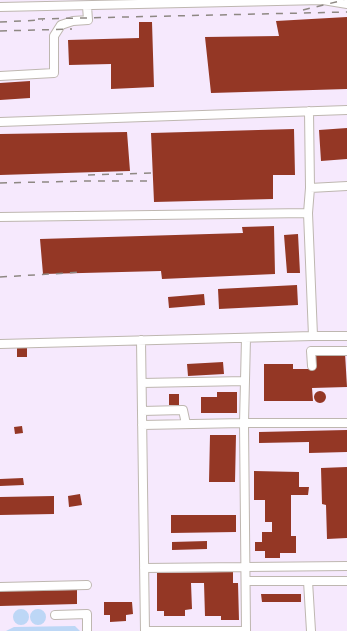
<!DOCTYPE html>
<html>
<head>
<meta charset="utf-8">
<style>
	body { margin:0 }
	canvas { display:block; background:#fff7ef }
</style>
</head>
<body>
<canvas width="347" height="631"></canvas>
<script>
const ctx = document.querySelector('canvas').getContext('2d');
ctx.lineJoin = 'round';
function paint(path, color) {
  ctx.fillStyle = color;
  ctx.fill(path, 'evenodd');
}
function strokePath(path, color, width, dash) {
  ctx.strokeStyle = color;
  ctx.lineWidth = width;
  ctx.lineCap = dash ? 'butt' : 'round';
  ctx.setLineDash(dash || []);
  ctx.stroke(path);
}
const industrial = new Path2D(`
	M0 0H347V631H0Z`);
const water = new Path2D(`
	M13 617a8 8 0 1 1 16 0a8 8 0 1 1-16 0Z
	M30 617a8 8 0 1 1 16 0a8 8 0 1 1-16 0Z
	M75 626 80 631H6L14 627Z`);
const building = new Path2D(`
	M347 17V89L211 93 205 37 279 36 276 21Z
	M139 22H152L154 87 111 89V64L69 65 68 40 139 38Z
	M30 81V98L0 100V83Z
	M347 128V159L321 161 319 130Z
	M294 129 295 175H273V199L154 202 151 133Z
	M127 132 130 171 0 175V134Z
	M274 226 275 274 162 279 161 271 43 274 40 239 243 233 242 227Z
	M298 234 300 273H287L284 235Z
	M297 285 298 305 219 309 218 289Z
	M204 294 205 305 169 308 168 297Z
	M17 348H27V357H17Z
	M345 353 347 387 312 388 313 401H264V364H293V369H316V354Z
	M223 362 224 374 188 376 187 364Z
	M314 397a6 6 0 1 1 12 0a6 6 0 1 1-12 0Z
	M217 392H237V413H201V397H217Z
	M169 394H179V405H169Z
	M22 426 23 433 15 434 14 427Z
	M347 430V452L309 453V442L259 443V432Z
	M210 435H236L235 482H209Z
	M347 467V538L327 539 326 505 322 504 321 468Z
	M254 471 299 472V487H309L308 495H291V536H296V553H280V558H265V551H255V542H262V532H272V522H265V500H254Z
	M23 478 24 485 0 486V479Z
	M80 494 82 505 69 507 68 496Z
	M54 496V514L0 515V497Z
	M171 515H236V532L171 533Z
	M207 541V549L172 550V542Z
	M233 572V583H238L239 620H221V616H205L204 583H191L192 609 185 610V616H164V611H157V573Z
	M77 590V604L0 606V591Z
	M261 594H301V602H262Z
	M104 602H132L133 614 126 615V621L110 622V615H104Z`);
const minor = new Path2D(`
	M0 7 323 0 347 4
	M0 76 54 73V36L61 25 73 21 88 20 87 6
	M0 122 347 110
	M310 188 347 186
	M0 217 308 213
	M313 336H347
	M141 340 145 631H246
	M0 344 313 336 308 213 310 188 309 111
	M312 366 311 351H347
	M142 383 245 381
	M142 411 183 410 186 424
	M142 425 244 423 246 338
	M144 568 347 566
	M246 581H347
	M308 581 311 631
	M0 587 87 585
	M55 615 87 614V631
	M246 630 244 423H347`);
const rail = new Path2D(`
	M303 10 344 0
	M38 19 347 12
	M0 22 43 20
	M0 31 72 29
	M88 175 153 173
	M0 183 88 181H153
	M0 277 83 272`);
paint(industrial, '#f6e9fd');
paint(water, '#bdd7f6');
paint(building, '#943725');
strokePath(minor, '#beb7b0', 10);
strokePath(minor, '#fff', 8);
strokePath(rail, '#8e8883', 1.5, [7, 7]);
</script>
</body>
</html>
